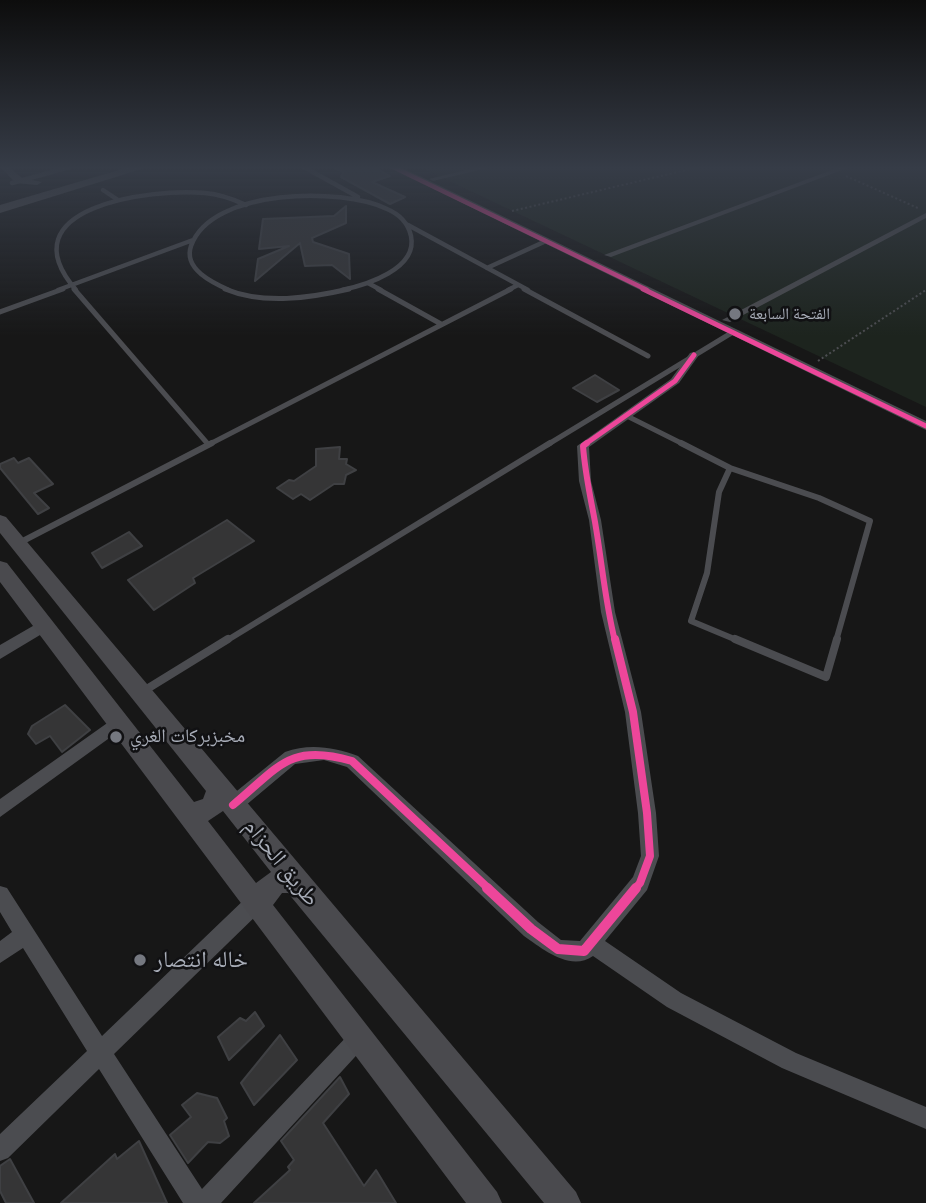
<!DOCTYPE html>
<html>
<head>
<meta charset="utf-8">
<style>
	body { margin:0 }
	canvas { display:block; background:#171717 }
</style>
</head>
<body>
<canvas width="926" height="1203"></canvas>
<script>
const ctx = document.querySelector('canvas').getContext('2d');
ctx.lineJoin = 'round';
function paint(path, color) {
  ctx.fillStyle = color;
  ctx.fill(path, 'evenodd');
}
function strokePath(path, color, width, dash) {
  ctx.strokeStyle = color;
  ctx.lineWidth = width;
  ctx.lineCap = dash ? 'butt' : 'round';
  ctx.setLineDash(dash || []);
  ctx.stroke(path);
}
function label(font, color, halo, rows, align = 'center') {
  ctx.font = font + ' Karla,"Noto Naskh Arabic",sans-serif';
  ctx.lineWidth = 5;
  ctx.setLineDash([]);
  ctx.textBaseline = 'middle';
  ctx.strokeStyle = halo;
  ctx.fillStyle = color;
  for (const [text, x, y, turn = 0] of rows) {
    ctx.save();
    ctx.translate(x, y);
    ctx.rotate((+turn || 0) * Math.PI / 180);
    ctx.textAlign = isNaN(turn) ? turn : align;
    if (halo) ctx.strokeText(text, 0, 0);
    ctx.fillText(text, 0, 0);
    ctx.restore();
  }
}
const green = new Path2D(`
	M420 167H926V407Z`);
const building = new Path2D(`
	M332 167H374L390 176 372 182 405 197 390 204 341 177 343 172Z
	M346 206V223L312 238 313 242 349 254 350 279 332 265 305 266 300 243 255 281 258 259 289 246 259 249 263 219 334 216Z
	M595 375 619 390 597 402 573 388Z
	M340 447 339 459H347L346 464 356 470 346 475 344 484H334L310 500 301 494 293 499 277 488 289 480 294 481 316 466V449Z
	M14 458 18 463 29 458 53 484 34 493 49 508 38 514 0 468V464Z
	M227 520 254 541 193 578 195 583 154 610 128 580Z
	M129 532 142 546 102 568 92 553Z
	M65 705 90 730 62 752 50 736 36 744 28 734 32 726Z
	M255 1012 264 1026 229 1060 218 1037 240 1018 246 1021Z
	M280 1035 297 1060 254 1105 241 1083Z
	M340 1077 349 1094 323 1123 364 1186 376 1170 396 1203H254L290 1170 288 1167 294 1160 281 1141Z
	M197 1093 217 1098 227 1118 224 1121 229 1136 220 1143 208 1142 188 1163 170 1135 191 1117 182 1105Z
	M139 1141 167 1203H61L115 1154 117 1159Z
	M10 1159 34 1203H6L0 1191V1166Z`);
const path = new Path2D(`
	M846 176 920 209
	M512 211 699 167
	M818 361 926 290`);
const serviceFar3 = new Path2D(`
	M304 167 358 197
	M12 183 70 167
	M103 190 118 200
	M408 225 528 290
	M487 268 546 241
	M368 283 381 290
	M58 290 193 240
	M76 290C4 207 151 188 205 193 219 194 233 199 246 205
	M229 290C213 283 183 269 191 246 211 188 342 187 387 209 399 214 408 223 411 236 418 269 366 285 342 290
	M508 290 518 285`);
const serviceFar2 = new Path2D(`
	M74 289 207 443
	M225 289C264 305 310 298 349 289
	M378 289 441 324
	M524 289 648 356
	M0 312 63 289
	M625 415 685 445
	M208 445 511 289
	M547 445 733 332`);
const serviceFar1 = new Path2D(`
	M681 443 730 468
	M730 468 819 498 870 521 836 641
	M730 468 719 492 707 573 691 621 739 641
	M19 543 212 443
	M226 641 550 443`);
const service = new Path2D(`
	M735 639 826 677 837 639
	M142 692 228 639`);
const minor = new Path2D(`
	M478 167H492L433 181 429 179Z
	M840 167H850L611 257 604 255Z
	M926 213V218L730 322 722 320Z
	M694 352 699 355 679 383 589 447 591 481 601 520 615 612 641 712 656 813 659 856 647 890 605 941 681 993 796 1053 926 1107V1129L782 1068 667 1007 593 956C570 972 543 949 524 936L347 767 324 760 295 764 239 811 233 813 227 811 224 805 227 799 285 752C309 743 334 747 358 756L538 922 561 940 580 941 633 877 641 856 638 813 625 712 601 612 589 520 579 481 577 446 671 379 690 353Z
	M45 619 50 621 52 625 50 629 0 659V645Z
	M120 714 126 716 128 721 126 726 0 817V799Z
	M0 886 7 888 102 1036 249 895 256 893 263 895 265 902 263 909 114 1054 202 1189 351 1032 358 1029 365 1032 368 1039 365 1046 221 1203H183L99 1069 8 1158 0 1161V1134L87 1051 23 948 0 963V941L12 932 0 912Z`);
const tertiary = new Path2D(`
	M0 167H9L22 178 42 182 37 185 16 183Z
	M389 167H401L926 421V430Z`);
const secondary = new Path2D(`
	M0 515 6 517 576 1192 581 1203H544L288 893H282L273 905 497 1192 502 1203H466L0 582V561L7 563 194 802 203 799 206 791 0 533ZM223 811 271 872 256 883 208 821Z`);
const trunk = new Path2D(`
	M129 167H148L0 213V205Z`);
const cyclewayFar4 = new Path2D(`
	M393 167 647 290`);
const cyclewayFar3 = new Path2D(`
	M643 289 926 426
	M584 445 675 381 694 355`);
const cyclewayFar2 = new Path2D(`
	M587 443 583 446C585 473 590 495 595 522 602 562 605 602 615 641`);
const cyclewayFar1 = new Path2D(`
	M615 639 633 712 647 813 650 856 640 883 635 889
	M233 805C279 767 289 743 352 761L489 889`);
const cycleway = new Path2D(`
	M487 888 531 929 558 949 584 951 636 888`);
const markers = [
	[735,314,7,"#757880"],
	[116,737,7,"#757880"],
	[140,960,7,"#757880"]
];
const farPoinames = [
	["الفتحة السابعة",749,314]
];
const poiNames = [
	["مخبزبركات الغري",130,737]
];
const nearStreetnames = [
	["طريق الحزام",281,863,51]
];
const nearPoinames = [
	["خاله انتصار",154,960]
];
paint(green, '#1d241e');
paint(building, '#353536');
strokePath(building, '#3f4043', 2);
strokePath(path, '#4d4e52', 2, [2, 2.5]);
strokePath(serviceFar3, '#4b4c50', 4.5);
strokePath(serviceFar2, '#4b4c50', 5);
strokePath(serviceFar1, '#4b4c50', 6);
strokePath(service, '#4b4c50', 8);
paint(minor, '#4b4c50');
paint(tertiary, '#4b4c50');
paint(secondary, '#4a4a4e');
paint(trunk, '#4e4e52');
strokePath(cyclewayFar4, '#ed469a', 4.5);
strokePath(cyclewayFar3, '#ed469a', 5);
strokePath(cyclewayFar2, '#ed469a', 6);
strokePath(cyclewayFar1, '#ed469a', 8);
strokePath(cycleway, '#ed469a', 10);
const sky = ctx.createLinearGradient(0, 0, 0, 336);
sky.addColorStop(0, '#0d0d0d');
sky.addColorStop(0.5, '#363c47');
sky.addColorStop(1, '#363c4700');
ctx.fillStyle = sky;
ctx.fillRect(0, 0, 926, 336);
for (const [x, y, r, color] of markers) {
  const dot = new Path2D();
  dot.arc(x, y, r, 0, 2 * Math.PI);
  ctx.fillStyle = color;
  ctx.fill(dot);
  strokePath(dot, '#111113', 2.5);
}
label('16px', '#a8adb8', '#111113', farPoinames, 'left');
label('19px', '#a8adb8', '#111113', poiNames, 'left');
label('23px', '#a8adb8', '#111113', nearStreetnames);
label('23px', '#a8adb8', '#111113', nearPoinames, 'left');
</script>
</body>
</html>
